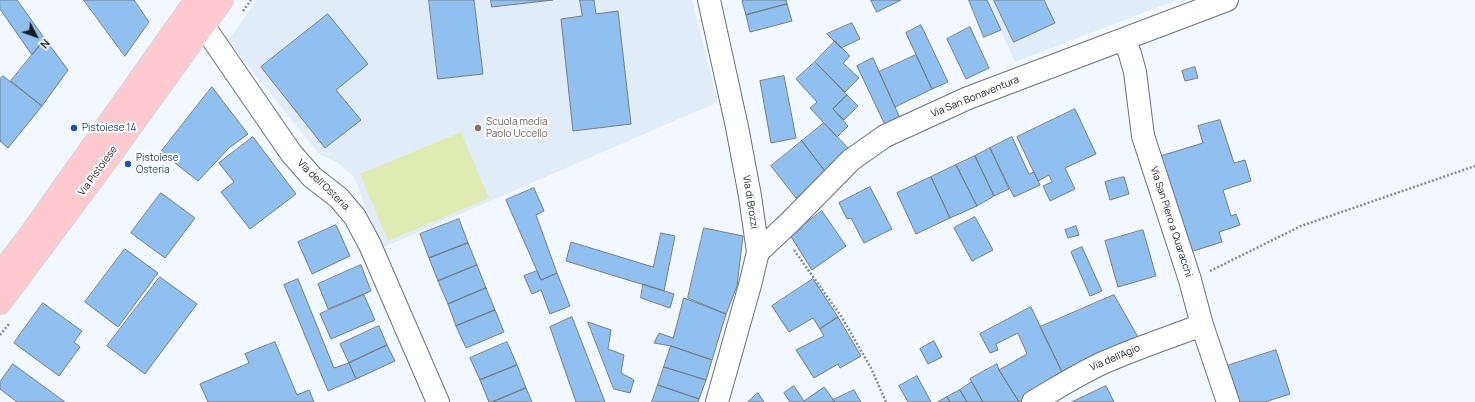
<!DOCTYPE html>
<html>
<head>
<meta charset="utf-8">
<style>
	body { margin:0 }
	#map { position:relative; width:1475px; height:402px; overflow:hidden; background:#f1f8ff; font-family:Manrope,sans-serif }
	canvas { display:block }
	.north { position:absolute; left:16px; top:16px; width:40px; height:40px; -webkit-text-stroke:3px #fff; paint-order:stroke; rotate:131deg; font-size:11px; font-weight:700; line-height:16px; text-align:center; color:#191b1e }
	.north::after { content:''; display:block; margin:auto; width:14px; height:18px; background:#191b1e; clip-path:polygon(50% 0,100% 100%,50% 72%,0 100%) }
</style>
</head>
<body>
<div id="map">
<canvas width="1475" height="402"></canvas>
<div class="north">N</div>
</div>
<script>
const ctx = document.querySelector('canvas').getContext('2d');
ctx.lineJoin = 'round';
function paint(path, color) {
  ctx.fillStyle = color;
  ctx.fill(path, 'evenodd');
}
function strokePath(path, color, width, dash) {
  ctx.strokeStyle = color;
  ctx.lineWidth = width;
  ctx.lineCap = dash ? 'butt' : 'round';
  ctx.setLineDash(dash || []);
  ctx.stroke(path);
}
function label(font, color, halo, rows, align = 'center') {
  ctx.font = font + ' Manrope,sans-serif';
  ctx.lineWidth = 4;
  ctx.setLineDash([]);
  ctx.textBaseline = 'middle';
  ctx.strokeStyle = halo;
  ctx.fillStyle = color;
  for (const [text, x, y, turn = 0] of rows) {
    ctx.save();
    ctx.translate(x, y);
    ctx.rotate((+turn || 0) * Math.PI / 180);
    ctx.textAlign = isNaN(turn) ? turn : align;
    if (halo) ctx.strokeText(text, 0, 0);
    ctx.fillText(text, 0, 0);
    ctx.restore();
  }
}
const built = new Path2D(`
	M257 0H692L718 102 382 248 354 177 338 163 319 154 228 41Z
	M987 0H1177L1015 62Z`);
const green = new Path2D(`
	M461 132 489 198 388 241 360 174Z`);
const building = new Path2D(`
	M0 0H17L45 39 32 55 0 9Z
	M84 0H134L149 22 125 56Z
	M429 0H474L483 74 438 79Z
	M491 0H553L492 7Z
	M580 0H594L596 14 618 11 631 124 573 131 561 19 582 16Z
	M745 0H786L787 4 746 15 742 1Z
	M871 0H901L877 12Z
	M969 0H987L1001 30 984 37Z
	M994 0H1044L1055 23 1014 42Z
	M787 4 792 21 750 32 746 15Z
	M328 14 368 64 336 90 361 120 325 148 261 67Z
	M852 23 860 39 841 48 827 34Z
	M921 25 948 82 932 89 906 33Z
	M970 27 989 68 966 79 947 39Z
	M45 39 68 70 42 106 11 81Z
	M835 41 850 56 843 63 859 78 845 92 815 62Z
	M916 55 932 89 895 107 879 72Z
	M873 58 900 118 885 125 857 66Z
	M815 62 847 95 833 109 848 126 837 137 810 108 817 102 796 79Z
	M1195 67 1198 78 1185 81 1182 71Z
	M3 76 42 106 8 148 0 141V79Z
	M784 76 796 138 771 143 760 81Z
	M212 87 248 134 229 148 198 181 161 152Z
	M847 95 858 106 844 120 833 109Z
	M1075 109 1096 154 1065 168 1075 189 1050 201 1043 186 1052 182 1049 175 1038 181 1017 137Z
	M1220 120 1234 163 1245 160 1251 181 1223 190 1231 216 1236 214 1240 225 1219 232 1222 242 1187 253 1157 157 1203 143 1198 126Z
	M824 123 853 153 827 174 802 141Z
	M253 137 296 194 250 229 221 192 234 182 219 163Z
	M1012 137 1029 174 1034 172 1040 185 1014 197 990 148Z
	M802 141 827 174 796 198 771 166Z
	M990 148 1009 189 994 196 975 156Z
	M975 156 994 196 977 206 956 165Z
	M956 165 977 206 950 218 931 177Z
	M931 177 950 218 916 234 897 193Z
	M1124 177 1129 194 1110 200 1105 182Z
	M870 187 892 229 864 243 851 218 847 219 839 203Z
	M534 188 544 211 536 215 557 273 541 280 506 200Z
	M161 193 195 218 165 258 131 233Z
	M822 211 846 246 812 270 790 235Z
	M975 217 993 250 972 261 954 228Z
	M459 219 468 243 429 258 420 234Z
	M336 225 350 256 312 274 298 242Z
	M1076 226 1079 235 1068 238 1065 230Z
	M704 228 743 236 737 286 726 314 688 298Z
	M1143 230 1156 276 1118 287 1105 241Z
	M661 233 675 236 664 291 566 261 571 242 653 267Z
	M468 243 477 265 438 281 429 258Z
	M1082 247 1102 291 1090 296 1071 252Z
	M125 249 158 273 118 327 85 302Z
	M361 265 371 291 328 309 318 284Z
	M477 265 486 288 448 304 438 281Z
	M537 271 541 280 557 273 570 306 550 314 541 290 532 294 524 276Z
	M160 277 197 304 145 374 107 346Z
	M298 279 334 368 349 363 356 379 328 391 284 285Z
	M813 279 838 317 820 329 813 318 789 332 772 306Z
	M643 284 674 294 670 308 641 298Z
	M486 288 495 310 456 326 448 304Z
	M364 295 375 320 331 339 320 314Z
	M1114 295 1138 337 1063 374 1040 327Z
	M684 298 726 314 712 360 671 346 654 343 659 333 673 338Z
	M43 303 82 331 74 342 80 347 59 376 14 343Z
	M1031 307 1063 374 1019 402 999 370 1027 354 1018 333 996 344 998 350 990 353 980 334Z
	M495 310 504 332 466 348 456 326Z
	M572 317 605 402H576L550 327Z
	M838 317 861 356 840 368 838 364 814 378 796 350 824 336 820 329Z
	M588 322 611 330 608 349 624 355 621 373 634 380 630 393 614 389Z
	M379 326 387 345 349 363 340 344Z
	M934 341 942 357 928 364 920 349Z
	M275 342 297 395 309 390 314 402H208L200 384 249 363 245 354Z
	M507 342 517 365 480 380 470 358Z
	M387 345 395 361 356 379 349 363Z
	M671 346 712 360 706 380 664 367Z
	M1276 350 1290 394 1265 402H1239L1227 366Z
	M13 364 65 402H17L0 389V382Z
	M997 364 999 370 1019 402H983L970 379Z
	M517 365 526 388 492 402H489L480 380Z
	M664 367 706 380 699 399 658 385Z
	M917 376 931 402H908L899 386Z
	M972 382 983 402H967L960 390Z
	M658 385 699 399 698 402H652Z
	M794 386 804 401 824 387 835 402H790L784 393Z
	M1106 386 1114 402H1072Z
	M526 388 532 402H492Z
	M854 390 861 402H835L833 400Z
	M960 390 967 402H950L947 397Z
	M758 393 764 402H748Z
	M947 397 950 402H938Z`);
const path = new Path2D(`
	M243 11 251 0
	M794 250 841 316 871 368 886 402
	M1210 271 1301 226 1475 166
	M0 335 9 324`);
const minor = new Path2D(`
	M709 0 737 127 750 196 758 252 750 285 717 402
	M203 25 291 153 312 177 339 198 355 217 370 245 438 402
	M1124 39 1130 54 1135 72 1143 136 1190 280 1202 325 1228 402
	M758 252 790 222 851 160 885 136 968 98 1227 0
	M1033 402C1057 388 1080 373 1105 362 1137 348 1170 337 1202 325`);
const major = new Path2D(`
	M0 274 30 235 196 0
	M0 303 111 154 222 0`);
const markers = [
	[74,128,4,"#1a4fb4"],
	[478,128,4,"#8d6e63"],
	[128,164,4,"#1a4fb4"]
];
const streetNames = [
	["Via San Bonaventura",975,97,-22],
	["Via Pistoiese",98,171,-54],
	["Via dell'Osteria",323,185,44],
	["Via di Brozzi",750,202,81],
	["Via San Piero a Quaracchi",1171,222,72],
	["Via dell'Agio",1115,358,-23]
];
const educationNames = [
	["Scuola media",486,122],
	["Paolo Uccello",486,134]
];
const transitNames = [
	["Pistoiese 14",82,128],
	["Pistoiese",136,158],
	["Osteria",136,170]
];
paint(built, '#e0edf9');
paint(green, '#e0ebb4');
paint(building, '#8fc0ef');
strokePath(building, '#767c82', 1);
strokePath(minor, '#6b7176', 24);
strokePath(major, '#d6d6d6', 24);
strokePath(path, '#868b90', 2.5, [2, 2]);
strokePath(minor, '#fff', 22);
strokePath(major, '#fecad0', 22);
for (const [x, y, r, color] of markers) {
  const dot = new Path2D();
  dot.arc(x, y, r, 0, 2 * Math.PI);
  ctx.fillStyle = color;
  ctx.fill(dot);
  strokePath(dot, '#fff', 1.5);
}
label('10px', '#191b1e', '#fff', streetNames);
label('10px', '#785e54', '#fff', educationNames, 'left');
label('10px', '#164399', '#fff', transitNames, 'left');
</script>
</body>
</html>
